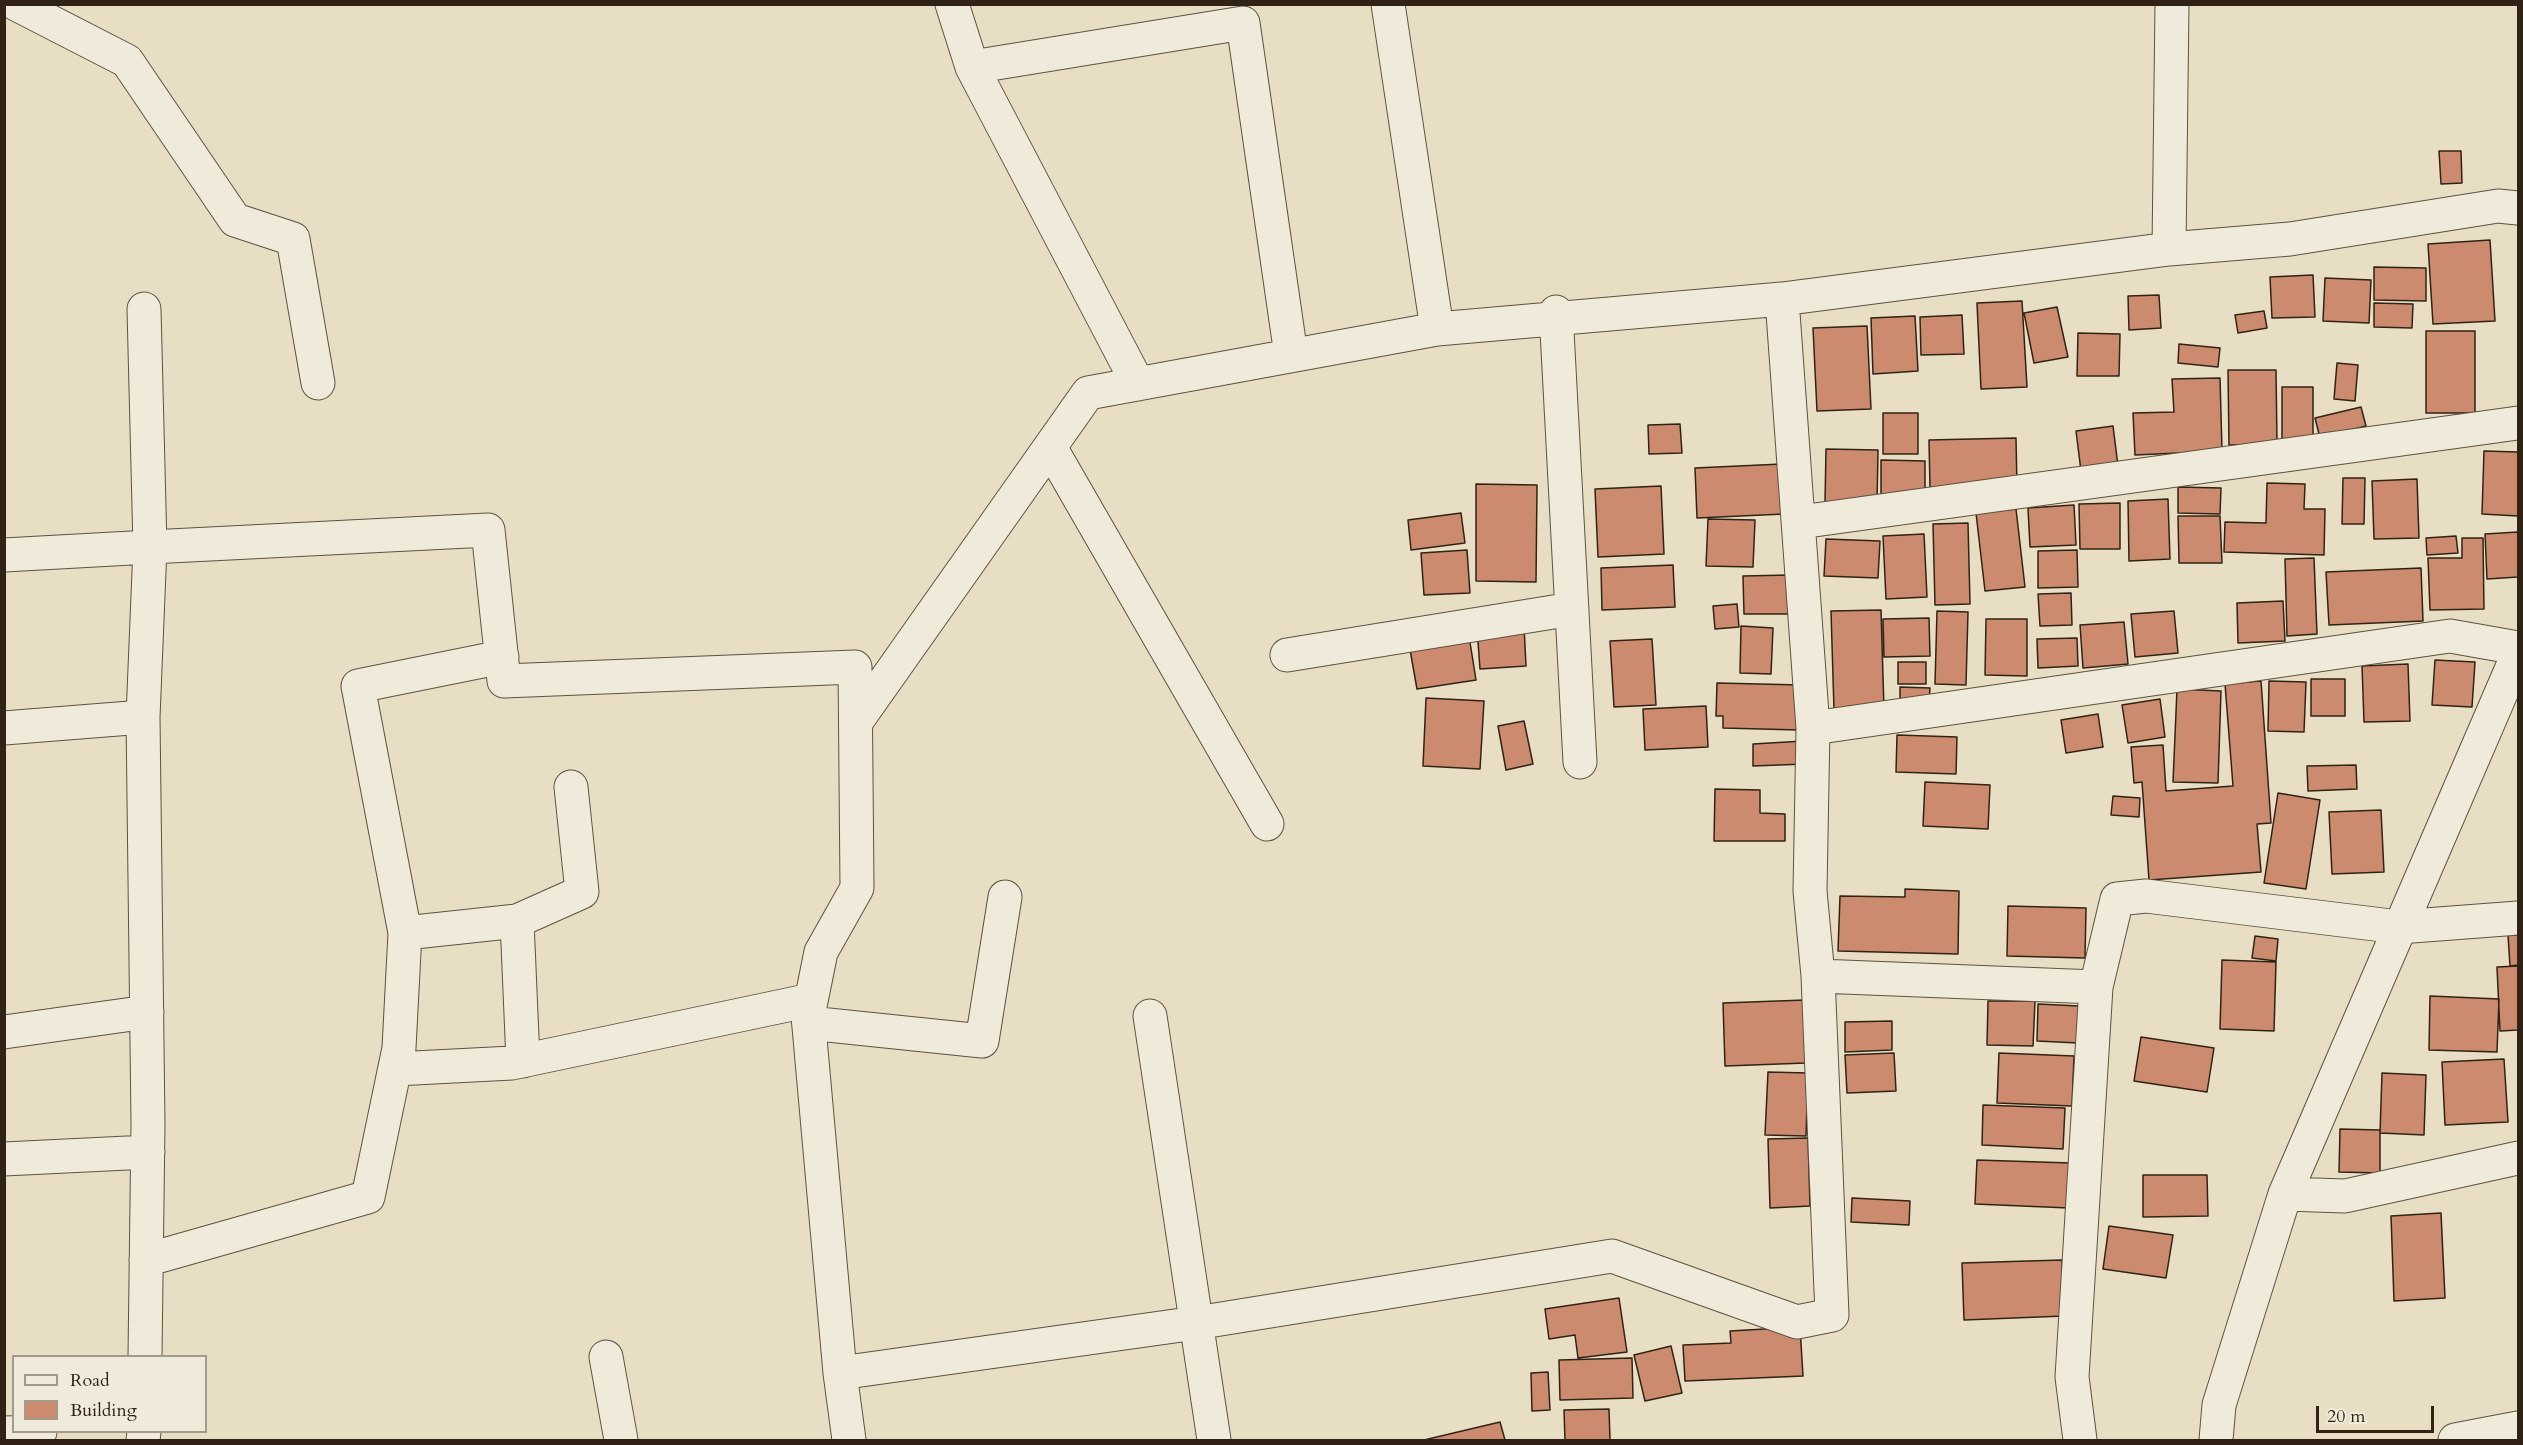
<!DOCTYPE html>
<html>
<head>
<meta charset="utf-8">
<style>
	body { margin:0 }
	#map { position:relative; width:2523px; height:1445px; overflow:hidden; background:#e7dec4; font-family:Cardo,serif }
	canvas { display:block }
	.frame { position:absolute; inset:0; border:6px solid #302315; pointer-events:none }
	.legend { position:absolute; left:12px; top:1355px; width:195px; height:78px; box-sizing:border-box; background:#efead9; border:2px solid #a39a8b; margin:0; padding:8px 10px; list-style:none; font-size:18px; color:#302315 }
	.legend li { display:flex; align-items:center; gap:12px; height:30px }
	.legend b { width:30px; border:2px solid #a39a8b }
	.scale { position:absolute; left:2316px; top:1406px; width:118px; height:27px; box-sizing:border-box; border:3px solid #302315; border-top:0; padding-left:8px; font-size:18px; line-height:21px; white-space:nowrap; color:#302315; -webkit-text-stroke:4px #efead9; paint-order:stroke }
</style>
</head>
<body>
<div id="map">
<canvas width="2523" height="1445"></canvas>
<div class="frame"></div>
<ul class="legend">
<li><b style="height:8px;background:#efead9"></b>Road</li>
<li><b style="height:16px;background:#cc8b6f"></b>Building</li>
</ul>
<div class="scale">20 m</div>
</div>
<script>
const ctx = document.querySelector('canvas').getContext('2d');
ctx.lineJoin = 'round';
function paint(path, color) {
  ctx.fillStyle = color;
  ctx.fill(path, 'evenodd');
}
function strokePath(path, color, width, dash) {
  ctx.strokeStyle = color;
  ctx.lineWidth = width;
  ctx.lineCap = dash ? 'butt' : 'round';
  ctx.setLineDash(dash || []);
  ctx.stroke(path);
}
const building = new Path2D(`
	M2439 151H2461L2462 183 2441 184Z
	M2490 240 2495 321 2433 324 2428 244Z
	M2374 267 2426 268V301L2374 300Z
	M2313 275 2315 317 2272 318 2270 277Z
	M2325 278 2371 280 2369 323 2323 321Z
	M2159 295 2161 328 2129 330 2128 296Z
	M2022 301 2027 387 1981 389 1977 303Z
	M2374 303 2413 304 2412 328 2374 327Z
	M2057 307 2068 357 2034 363 2024 313Z
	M2264 311 2267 328 2238 333 2235 315Z
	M1962 315 1964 354 1921 355 1920 317Z
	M1915 316 1918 371 1873 374 1871 318Z
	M1867 326 1871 409 1817 411 1813 328Z
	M2426 331H2475V413H2426Z
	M2078 333 2120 334 2119 376H2077Z
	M2179 344 2220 348 2218 367 2178 363Z
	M2337 363 2358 365 2355 401 2334 399Z
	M2228 370H2276L2277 444 2229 445Z
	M2220 378 2222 451 2135 455 2133 413 2174 412 2172 379Z
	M2282 387H2313V438L2282 439Z
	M2361 407 2366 426 2320 438 2315 418Z
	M1883 413H1918V454H1883Z
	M1680 424 1682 453 1649 454 1648 425Z
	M2113 426 2118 466 2081 471 2076 431Z
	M2016 438 2017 488 1930 489 1929 440Z
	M1826 449 1878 450 1877 504 1825 503Z
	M2484 451 2518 452V516L2482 514Z
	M1881 460 1925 461V500L1881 499Z
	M1782 464 1784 514 1697 518 1695 468Z
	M2343 478H2365L2364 524H2342Z
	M2417 479 2419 538 2374 539 2372 481Z
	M2267 483 2305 484 2304 509H2325L2324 555 2224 552 2225 522 2266 523Z
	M1476 484 1537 485 1536 582 1476 581Z
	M1661 486 1664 554 1598 557 1595 489Z
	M2178 487 2221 488 2220 514 2178 513Z
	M2168 499 2170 559 2129 561 2128 501Z
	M2120 503V549H2080L2079 504Z
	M2074 505 2076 545 2030 547 2028 508Z
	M2016 509 2025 587 1985 591 1976 513Z
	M1461 513 1465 543 1411 550 1408 520Z
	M2178 516H2220L2222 563H2179Z
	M1708 519 1755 520 1753 567 1706 566Z
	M1968 523 1970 604 1935 605 1933 524Z
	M2518 532V577L2487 579 2485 534Z
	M1924 534 1927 597 1886 599 1883 536Z
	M2456 536 2458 553 2427 555 2426 538Z
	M2462 538H2483L2484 609 2430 610 2428 558H2462Z
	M1826 539 1880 541 1878 578 1824 576Z
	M1467 550 1470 593 1424 595 1421 553Z
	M2077 550 2078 587 2038 588V551Z
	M2314 558 2317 634 2287 636 2285 559Z
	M1673 565 1675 607 1602 610 1601 568Z
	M2421 568 2423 621 2329 625 2326 572Z
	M1791 575 1792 614H1744L1743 576Z
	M2071 593 2072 625 2040 626 2038 594Z
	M2283 601 2285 641 2238 643 2237 603Z
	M1737 604 1739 627 1715 629 1713 606Z
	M1881 610 1884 709 1834 710 1831 611Z
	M1937 611 1968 612 1966 685 1935 684Z
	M2174 611 2178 653 2135 657 2131 614Z
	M1929 618 1930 656 1884 657 1883 619Z
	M1986 619H2027V676L1985 675Z
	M2124 622 2128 664 2083 668 2080 625Z
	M1524 626 1526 666 1480 669 1477 628Z
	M1741 626 1773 628 1771 674 1740 673Z
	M1469 636 1476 680 1417 689 1409 644Z
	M2077 638 2078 666 2038 668 2037 639Z
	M1652 639 1656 705 1614 707 1610 641Z
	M2435 660 2475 662 2472 707 2432 705Z
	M1898 662H1926V684H1898Z
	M2408 664 2410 721 2364 722 2362 666Z
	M2311 679H2345V716H2311Z
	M2261 681 2271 823 2257 824 2261 872 2149 880 2142 782 2134 783 2131 747 2163 745 2166 791 2233 786 2225 684Z
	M2269 681 2306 682 2304 732 2268 731Z
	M1717 683 1801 685 1799 730 1723 728V716H1716Z
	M1900 687 1930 688 1929 702 1900 701Z
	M2177 689 2221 691 2218 783 2173 782Z
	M1426 698 1484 701 1480 769 1423 766Z
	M2160 699 2165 737 2128 743 2122 705Z
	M1706 706 1708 747 1645 750 1643 709Z
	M2098 714 2103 747 2066 753 2061 720Z
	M1524 721 1533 764 1506 770 1498 726Z
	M1897 735 1957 737 1956 774 1896 772Z
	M1804 741 1805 764 1753 766V744Z
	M2356 765 2357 789 2308 791 2307 766Z
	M1925 782 1990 785 1988 829 1923 826Z
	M1715 789 1760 790V813L1785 814V841H1714Z
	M2278 793 2320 800 2306 889 2264 883Z
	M2113 796 2140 798 2139 817 2111 815Z
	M2381 810 2384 872 2332 874 2329 812Z
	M1905 889 1959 891 1958 954 1838 951 1840 896 1905 897Z
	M2008 906 2086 908 2085 958 2007 956Z
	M2508 935H2518V965L2510 966Z
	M2255 936 2278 939 2276 961 2252 958Z
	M2222 960 2276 962 2274 1031 2220 1029Z
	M2518 966V1030L2500 1031 2497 967Z
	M2430 996 2499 999 2497 1052 2429 1050Z
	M1805 1000 1806 1063 1725 1066 1723 1003Z
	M1988 1001H2035L2033 1046 1987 1045Z
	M2038 1004 2079 1006 2078 1043 2037 1041Z
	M1892 1021V1050L1845 1052V1022Z
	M2141 1037 2214 1048 2207 1092 2134 1081Z
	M1894 1053 1896 1091 1847 1093 1845 1055Z
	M1999 1053 2074 1056 2072 1106 1997 1103Z
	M2504 1059 2508 1122 2445 1125 2442 1062Z
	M1768 1072 1808 1073 1806 1136 1765 1135Z
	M2382 1073 2426 1075 2424 1135 2380 1133Z
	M1983 1105 2065 1108 2063 1149 1982 1145Z
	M2340 1129 2380 1130V1173L2339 1172Z
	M1808 1138 1810 1206 1770 1208 1768 1139Z
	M1977 1160 2071 1163 2069 1208 1975 1204Z
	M2143 1175H2207L2208 1216 2143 1217Z
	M1852 1198 1910 1201 1909 1225 1851 1222Z
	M2441 1213 2445 1298 2394 1301 2391 1216Z
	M2109 1226 2173 1235 2166 1278 2103 1269Z
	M2062 1260 2064 1316 1964 1320 1962 1263Z
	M1619 1298 1627 1352 1578 1358 1575 1335 1549 1339 1545 1309Z
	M1800 1327 1803 1376 1685 1381 1683 1345 1731 1343 1730 1331Z
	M1671 1346 1682 1393 1645 1401 1634 1355Z
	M1632 1358 1633 1398 1560 1400 1559 1360Z
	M1548 1372 1550 1410 1532 1411 1531 1373Z
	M1609 1409 1610 1440H1565L1564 1410Z
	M1500 1422 1505 1440H1424Z`);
const minor = new Path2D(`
	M16 4 127 61 235 220 293 239 318 383
	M952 4 972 67 1138 384
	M1388 4 1437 329
	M972 67 1243 23 1291 355
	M2169 249 2172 4
	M1556 312 1580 762
	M1050 447 1267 824
	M1800 522 2518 423
	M4 555 150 547 144 309
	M1287 655 1572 609
	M143 717 150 547 488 530 504 681 855 667 857 888 821 952 808 1016 840 1373 849 1440
	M856 722 1088 393 1437 329 1782 299 2169 249 2290 239 2498 206 2518 208
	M4 728 143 717 148 1124 145 1356
	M1813 728 2450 636 2518 648
	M517 921 523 1061
	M405 933 517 921 582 892 571 787
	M1818 976 2096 987
	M1150 1016 1214 1440
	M809 1023 982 1041 1005 897
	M4 1032 147 1012
	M395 1069 512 1063 811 1000
	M4 1159 148 1152
	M2285 1194 2345 1196 2518 1158
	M146 1260 368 1197 399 1048 405 933 358 686 502 657
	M606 1357 621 1440
	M840 1373 1196 1323 1612 1256 1797 1322 1832 1315 1818 976 1810 891 1813 728 1782 299
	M4 1433 40 1432
	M143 1440 144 1432
	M2080 1440 2072 1377 2096 987 2117 899 2146 896 2399 927 2518 918
	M2216 1440 2219 1405 2285 1194 2518 654
	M2455 1440 2518 1428`);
paint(building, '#cc8b6f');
strokePath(building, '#302315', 1.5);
strokePath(minor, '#5e5241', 35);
strokePath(minor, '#efead9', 33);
</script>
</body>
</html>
